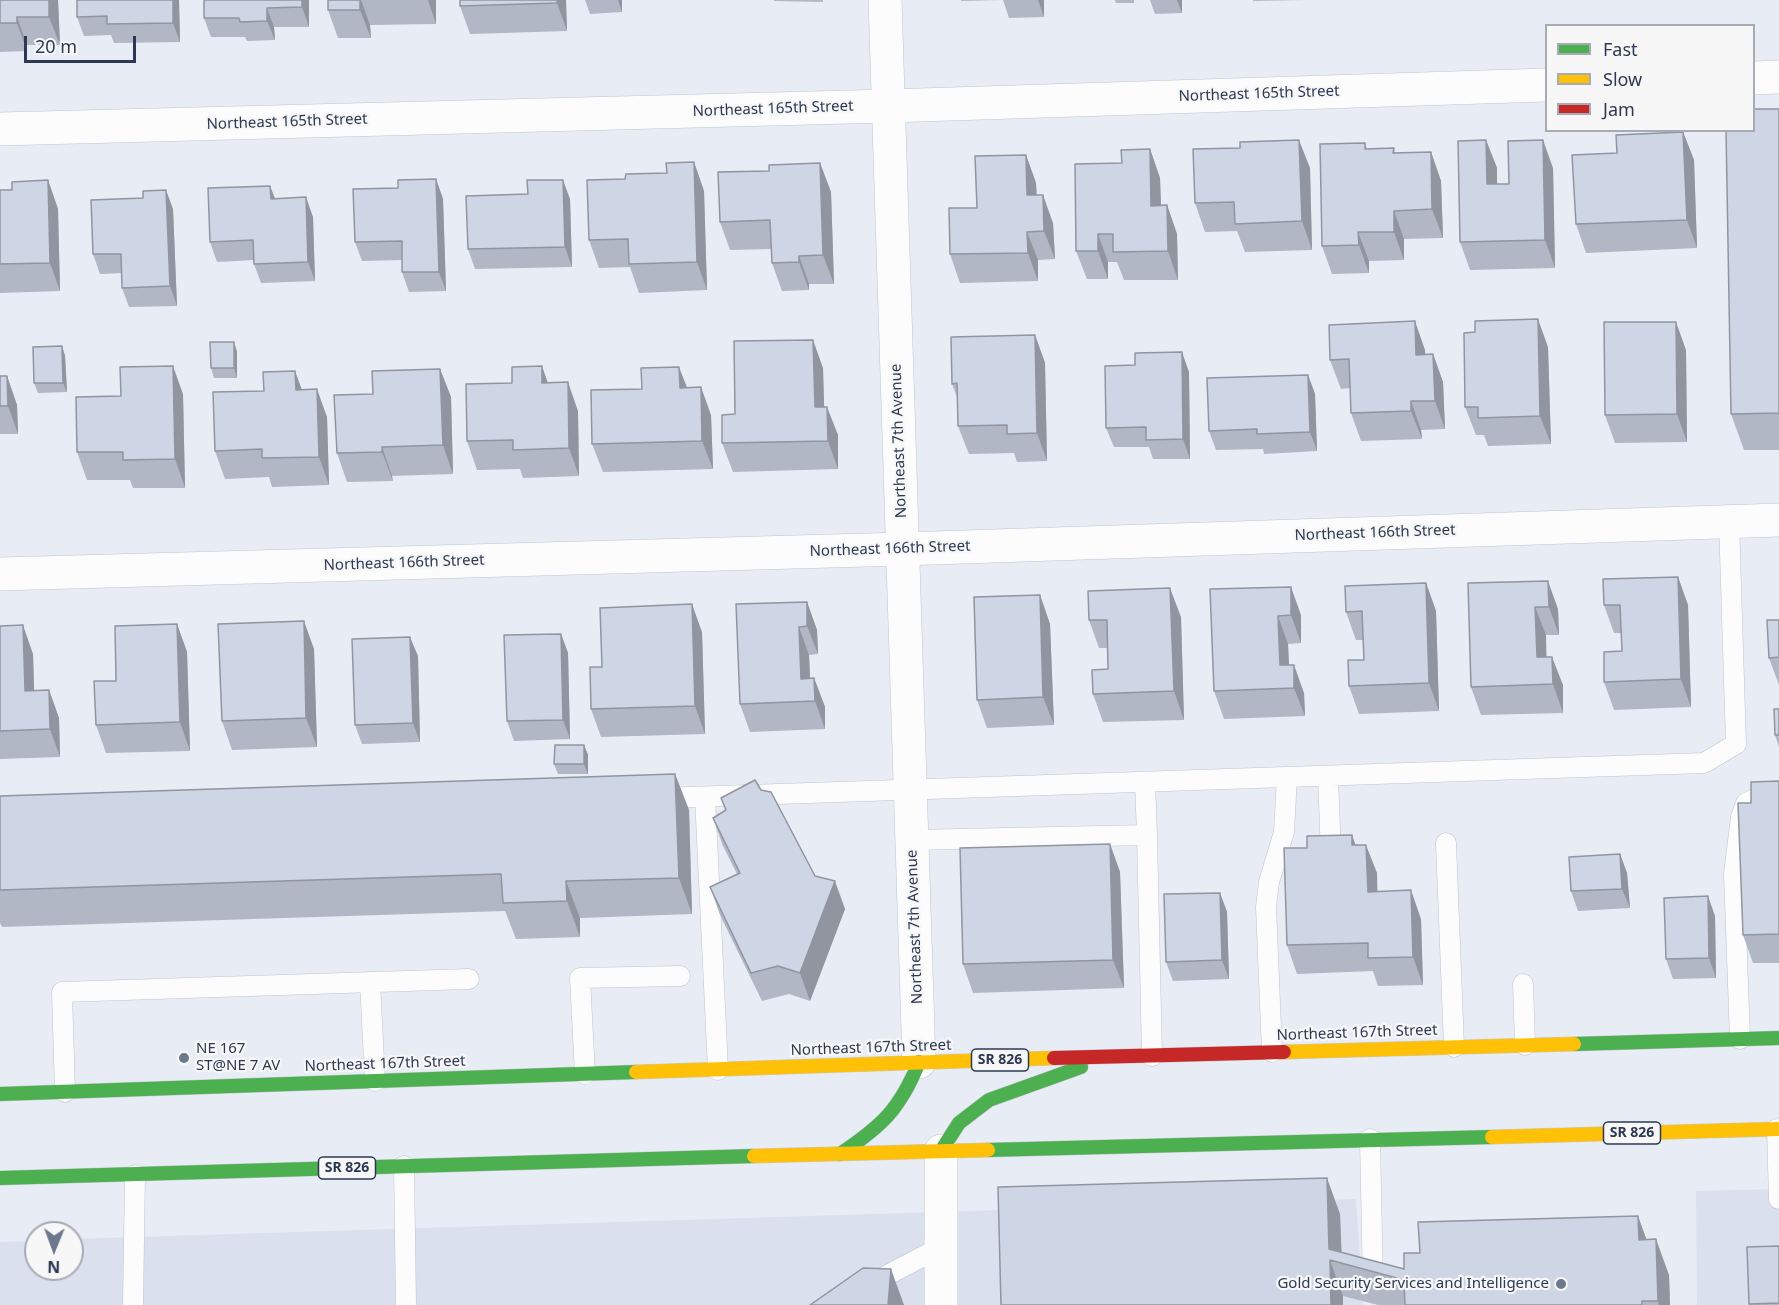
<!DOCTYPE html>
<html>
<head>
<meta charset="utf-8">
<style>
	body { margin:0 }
	#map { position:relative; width:1779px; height:1305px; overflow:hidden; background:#e8ecf4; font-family:"Noto Sans",sans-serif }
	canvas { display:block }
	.legend { position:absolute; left:1545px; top:24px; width:210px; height:108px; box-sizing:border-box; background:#f7f7f7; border:2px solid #a6abb6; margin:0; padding:8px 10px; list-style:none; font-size:18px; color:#2d3954 }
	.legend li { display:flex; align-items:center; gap:12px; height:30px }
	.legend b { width:30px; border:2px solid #a6abb6 }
	.north { position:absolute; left:24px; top:1221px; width:60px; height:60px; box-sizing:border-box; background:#f7f7f7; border:2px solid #a6abb6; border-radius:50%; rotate:181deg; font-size:16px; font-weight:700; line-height:24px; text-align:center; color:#2d3954 }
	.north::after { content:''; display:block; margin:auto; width:21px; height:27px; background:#6e788c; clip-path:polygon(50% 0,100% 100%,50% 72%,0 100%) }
	.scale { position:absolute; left:24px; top:36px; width:112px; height:27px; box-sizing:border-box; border:3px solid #2d3954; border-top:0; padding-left:8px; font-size:18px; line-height:21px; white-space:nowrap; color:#2d3954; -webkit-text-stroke:4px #f7f7f7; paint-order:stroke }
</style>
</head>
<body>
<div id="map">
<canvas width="1779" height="1305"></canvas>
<ul class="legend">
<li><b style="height:8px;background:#4caf50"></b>Fast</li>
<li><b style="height:8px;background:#ffc107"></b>Slow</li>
<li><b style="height:8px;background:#c62828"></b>Jam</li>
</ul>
<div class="north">N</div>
<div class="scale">20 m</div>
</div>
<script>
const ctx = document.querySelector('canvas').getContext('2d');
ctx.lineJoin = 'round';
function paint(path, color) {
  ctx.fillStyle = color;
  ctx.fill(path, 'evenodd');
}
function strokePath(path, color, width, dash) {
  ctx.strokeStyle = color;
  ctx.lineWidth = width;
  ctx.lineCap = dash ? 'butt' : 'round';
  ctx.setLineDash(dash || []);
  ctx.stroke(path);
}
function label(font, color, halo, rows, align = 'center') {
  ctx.font = font + ' "Noto Sans",sans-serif';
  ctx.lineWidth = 4.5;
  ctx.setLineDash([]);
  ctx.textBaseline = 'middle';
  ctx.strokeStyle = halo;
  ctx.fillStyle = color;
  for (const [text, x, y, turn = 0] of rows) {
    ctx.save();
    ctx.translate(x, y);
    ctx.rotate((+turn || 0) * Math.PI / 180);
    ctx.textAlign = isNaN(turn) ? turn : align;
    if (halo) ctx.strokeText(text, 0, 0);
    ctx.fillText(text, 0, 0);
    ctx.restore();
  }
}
const built = new Path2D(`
	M1779 1189V1305H1697L1696 1191Z
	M1356 1199 1363 1305H0V1242L36 1241V1269H72V1239Z`);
const lane = new Path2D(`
	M1328 776 1331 855
	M705 797 718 1070
	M659 798 1704 763 1736 744 1729 521
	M1147 835 1152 1056
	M912 840 1147 835 1145 782
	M1446 843 1454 1047
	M370 982 375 1081
	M1523 984 1525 1045
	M1740 1039 1734 874 1741 817 1746 803 1762 796 1779 794
	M1272 1052 1266 907 1269 882 1284 832 1287 777
	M585 1074 580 978 680 976
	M65 1092 62 992 469 979
	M1777 1129 1779 1199
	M1370 1139 1373 1286
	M404 1166 406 1305
	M133 1305 135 1175
	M830 1305 941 1247`);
const street = new Path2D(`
	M885 0 919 1062
	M1754 78 1779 77
	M0 129 888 106 1546 85
	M0 574 903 549 1779 520
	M941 1305V1151`);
const fast = new Path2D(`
	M1574 1044 1779 1038
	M0 1094 636 1072
	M988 1150 1492 1137
	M941 1151 959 1123 989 1100 1081 1067
	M840 1154C882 1126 900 1109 919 1062
	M0 1178 754 1156`);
const slow = new Path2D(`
	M1284 1052 1574 1044
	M636 1072 1054 1058
	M1492 1137 1779 1129
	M754 1156 988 1150`);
const jam = new Path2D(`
	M1054 1058 1284 1052`);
const wall = new Path2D(`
	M0 0H58L60 45H27V51L0 52Z
	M77 0H179L180 42 114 43 111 35 84 36 77 17Z
	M204 0H309V27H274L275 40 247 41 245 37H211L204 18Z
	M328 0H436V24L370 25 371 38H338L328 10Z
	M460 0H566L567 31 470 34 460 6Z
	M585 0H622V12L590 14Z
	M774 0H823V2L774 1Z
	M961 0H1044V17L1009 18 1003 0 961 1Z
	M1115 0H1134V3H1116Z
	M1150 0H1182V13L1155 14Z
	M1253 0H1304L1253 1Z
	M1779 109V450H1744L1731 414Z
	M1683 132 1694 160 1697 248 1586 253 1576 224Z
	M1486 140 1497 168V184H1509L1553 168 1555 268 1470 270 1460 242Z
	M1365 143 1367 149 1394 148 1395 153 1431 152 1441 181 1443 238 1404 239V260L1369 261V273L1332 274 1322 246Z
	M1150 149 1160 178 1161 206 1167 205 1177 234 1178 280H1124L1117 262H1108V279H1087L1076 251 1122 163Z
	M1026 155 1036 183 1037 195 1053 223 1055 259 1038 260V281L960 283 950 254 977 208Z
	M694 162 704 191 707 290 639 293 630 267 599 268 589 240 625 179 667 173Z
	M820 163 831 192 834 284H809V290L782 291 772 263 771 249 730 250 720 222 769 171Z
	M1310 168 1312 250 1245 252 1237 231 1205 232 1195 203Z
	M436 179 443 199 446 291 409 292 402 272V260L362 261 355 242 398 188Z
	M48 180 58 209 60 291 0 293V190H12Z
	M270 186 275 198 313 217 315 281 261 283 254 264V260L217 262 210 242Z
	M570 199 572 267 475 269 468 249Z
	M173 209 177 306 129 307 122 288V273L100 274 93 254Z
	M1035 335 1045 363 1047 461 1017 462 1014 453 969 454 958 426 957 397 952 384Z
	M234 342 237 352V378H214L211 368Z
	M62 346 65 356 67 392 38 393 34 383Z
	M1548 347 1551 444 1488 446 1484 435H1476L1465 407Z
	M1425 350V355L1433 354 1443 382 1445 429 1421 430 1422 439 1361 441 1351 413 1350 388 1341 389 1330 360Z
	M1686 350 1687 442 1615 443 1605 415Z
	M823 368 824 407 838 435V469L733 472 722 443 735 414Z
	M440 369 451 397 453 474 392 476 393 481 347 482 337 453 373 394Z
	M295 371 302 390 327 417 329 485 272 487 269 477 225 479 215 451 264 391Z
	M1189 372 1190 459H1153L1149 447H1114L1106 428Z
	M1308 375 1315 394 1317 451 1264 454 1263 449 1216 450 1209 431Z
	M0 376H7L17 405 18 434H0Z
	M548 383 578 411 579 476 523 478 520 469 477 470 467 441Z
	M183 394 185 488H133L130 480H87L77 452Z
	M711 415 713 469 603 472 592 444Z
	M1678 577 1688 605 1691 707 1614 710 1604 682 1622 651 1621 633H1614L1604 605Z
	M1426 583 1436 611 1439 711 1359 714 1349 686 1364 660 1363 640H1356L1346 612Z
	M1468 583 1558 609 1559 635H1546V657L1563 685V713L1481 715 1471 687Z
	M1210 589 1301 615V643L1288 644 1289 665 1304 693 1305 716 1224 719 1214 691Z
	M1040 595 1050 624 1054 725 987 728 977 700Z
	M807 602 817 630 818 654 809 655 810 678H814L825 707V729L750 732 740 704Z
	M1181 617 1184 720 1103 722 1093 694 1108 669V648H1099L1089 620Z
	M1779 620V685L1769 658Z
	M177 624 187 652 190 751 106 753 96 725 116 681Z
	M0 626 33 654 34 690H49L59 718 60 757 0 759Z
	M702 632 705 734 601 737 591 709 602 667Z
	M561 634 568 653 570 739 514 741 507 721Z
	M314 649 317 747 232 750 222 721Z
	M418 656 420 742 362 744 355 725Z
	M1779 709V747L1775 735Z
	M584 745 588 755V774H558L554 764Z
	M675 774 689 810 692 914 580 918V937L516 939 505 911 2 927 0 923V796Z
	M1779 781V963H1753L1743 935Z
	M713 818 815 876 845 909 810 1001 789 994 762 1001 720 915 710 887 737 874 723 846Z
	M1110 844 1120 872 1124 988 973 993 963 964Z
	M1356 845 1377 873V891L1421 919 1423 985 1378 986 1373 971 1297 974 1287 945Z
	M1620 854 1627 873 1630 908 1578 911 1571 891Z
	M1220 893 1227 912 1229 979 1173 981 1166 962Z
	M1715 916 1716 978 1673 979 1666 959Z
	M1340 1214 1341 1252 1404 1269 1420 1253 1638 1216 1646 1239 1669 1275 1670 1305H1378L1343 1296 1001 1305Z
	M1779 1246V1305H1749V1304Z`);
const shadedWall = new Path2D(`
	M49 0H58L60 45 49 17Z
	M173 0H179L180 42 173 23Z
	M302 0H309V27L302 7Z
	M360 0H361L370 25 371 38 360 10Z
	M428 0H436V24Z
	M557 0H566L567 31 557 3Z
	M618 0H622V12Z
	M1038 0H1044V17Z
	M1177 0H1182V13Z
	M267 8 274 27 275 40 267 21Z
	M17 17 27 45V51L17 23Z
	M1683 132 1694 160 1697 248 1687 220Z
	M1299 140 1310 168 1312 250 1302 221Z
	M1486 140 1497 168V212L1487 184Z
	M1543 140 1553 168 1555 268 1545 240Z
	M1150 149 1160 178 1162 234 1151 206Z
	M1431 152 1441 181 1443 238 1432 209Z
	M1026 155 1036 183 1037 223 1027 195Z
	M694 162 704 191 707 290 697 262Z
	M820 163 831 192 834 284 823 255Z
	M436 179 443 199 446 291 439 272Z
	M48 180 58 209 60 291 50 263Z
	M563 180 570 199 572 267 565 247Z
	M270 186 277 205 271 199Z
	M166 190 173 209 177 306 170 286Z
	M1043 195 1053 223 1055 259 1044 231Z
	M306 197 313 217 315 281 308 262Z
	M1167 205 1177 234 1178 280 1168 251Z
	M1394 211 1404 239V260L1394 232Z
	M1027 232 1038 260V281L1028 253Z
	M1358 232 1369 261V273L1359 245Z
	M1098 234 1108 262V279L1098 251Z
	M799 256 809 284V290L799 262Z
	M1538 319 1548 347 1551 444 1540 416Z
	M1415 321 1425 350 1427 383 1416 355Z
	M1676 322 1686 350 1687 442 1677 414Z
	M1035 335 1045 363 1047 461 1037 433Z
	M813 340 823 368 825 435 815 407Z
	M234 342 237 352V378L234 368Z
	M62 346 65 356 67 392 63 383Z
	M1182 352 1189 372 1190 459 1183 439Z
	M1433 354 1443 382 1445 429 1435 401Z
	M173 366 183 394 185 488 175 459Z
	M542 366 552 395 542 383Z
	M679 367 690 395 680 388Z
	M440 369 451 397 453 474 443 445Z
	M295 371 305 399 296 390Z
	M1308 375 1315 394 1317 451 1310 432Z
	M7 376 17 405 18 434 8 406Z
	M568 382 578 411 579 476 569 448Z
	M701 387 711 415 713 469 702 441Z
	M317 389 327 417 329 485 319 457Z
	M1411 401 1421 430 1422 439 1411 411Z
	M827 407 838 435V469L828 441Z
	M382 447 392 476 393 481 382 452Z
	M1678 577 1688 605 1691 707 1681 679Z
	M1548 581 1558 609 1559 635 1549 607Z
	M1426 583 1436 611 1439 711 1429 683Z
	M1291 587 1301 615V643L1291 615Z
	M1170 588 1181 617 1184 720 1174 691Z
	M1040 595 1050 624 1054 725 1043 697Z
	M807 602 817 630 818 654 807 626Z
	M692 604 702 632 705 734 695 706Z
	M1535 607 1546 635 1547 686 1537 657Z
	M1278 616 1288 644 1290 688 1280 665Z
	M304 621 314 649 317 747 306 718Z
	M177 624 187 652 190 751 180 722Z
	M23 625 33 654 35 719 25 691Z
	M799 627 809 655 811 701 801 679Z
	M561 634 568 653 570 739 563 720Z
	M410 637 418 656 420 742 413 723Z
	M1552 657 1563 685V713L1553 684Z
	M1294 665 1304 693 1305 716 1294 688Z
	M814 678 825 707V729L815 701Z
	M49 690 59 718 60 757 50 729Z
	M584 745 588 755V774L584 764Z
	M675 774 689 810 692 914 679 878Z
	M1352 835 1362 863 1352 845Z
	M1110 844 1120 872 1124 988 1113 960Z
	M1366 845 1377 873 1378 920 1368 892Z
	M1620 854 1627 873 1630 908 1622 889Z
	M566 881 580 918V937L567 901Z
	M835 881 845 909 810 1001 800 973Z
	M1411 890 1421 919 1423 985 1413 957Z
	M1220 893 1227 912 1229 979 1222 960Z
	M1708 896 1715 916 1716 978 1709 958Z
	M1327 1178 1340 1214 1342 1263 1329 1249Z
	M1638 1216 1651 1252 1639 1240Z
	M1656 1239 1669 1275 1670 1305H1659L1658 1301Z
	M1330 1260 1343 1296V1305H1331Z
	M891 1269 904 1305H888Z`);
const building = new Path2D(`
	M0 0H49V17H17V23H0Z
	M77 0H173V23L107 24V16L77 17Z
	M204 0H302V7L267 8V21L240 22 239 18H204Z
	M328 0H360V10H328Z
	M460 0H557V3L460 6Z
	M1754 109H1779V413L1731 414 1726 130H1754Z
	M1683 132 1687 220 1576 224 1572 155 1617 153 1616 135Z
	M1299 140 1302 221 1235 224 1234 202 1195 203 1193 149 1240 148V142Z
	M1486 140 1487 184H1509L1508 141 1543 140 1545 240 1460 242 1458 141Z
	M1365 143V149L1394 148 1393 153 1431 152 1432 209 1394 211V232H1358L1359 245 1322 246 1320 144Z
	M1150 149 1151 206 1167 205 1168 251 1113 252V234H1098V251H1076L1075 164 1122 163 1121 150Z
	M1026 155 1027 195H1043L1044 231 1027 232 1028 253 950 254 949 208H977L975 156Z
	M694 162 697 262 629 264 628 239 589 240 587 180 625 179 626 174 667 173 666 163Z
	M820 163 823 255 799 256V262L772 263 770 220 720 222 718 172 769 171V165Z
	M436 179 439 272H402V241L355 242 353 189 398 188V180Z
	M48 180 50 263 0 264V190H12V182Z
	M527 180H563L565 247 468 249 466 196 528 194Z
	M270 186 271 199 306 197 308 262 254 264 253 240 210 242 208 188Z
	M166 190 170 286 122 288 121 254H93L91 200 143 198V191Z
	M1538 319 1540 416 1478 418V407H1465L1464 333 1475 332V321Z
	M1415 321 1416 355 1433 354 1435 401H1411V411L1351 413 1349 359 1330 360 1329 325Z
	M1604 322H1676L1677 414 1605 415Z
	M1035 335 1037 433 1007 434V425L958 426 957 383 952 384 951 337Z
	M813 340 815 407H827L828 441 722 443V415L735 414 734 341Z
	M210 342H234V368H211Z
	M62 346 63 383H34L33 347Z
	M1182 352 1183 439 1146 440V427L1106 428 1105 366 1135 365V353Z
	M173 366 175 459 123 460V452H77L76 397 121 396 120 367Z
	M542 366V383L568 382 569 448 513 450V440L467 441 466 384 512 383V367Z
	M679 367 680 388 701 387 702 441 592 444 591 390 642 389 641 368Z
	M440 369 443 445 382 447V452L337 453 334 395 373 394 372 371Z
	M295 371 296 390 317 389 319 457 262 458V449L215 451 213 392 264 391 263 372Z
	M1308 375 1310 432 1257 434V429L1209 431 1207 378Z
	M0 376H7L8 406H0Z
	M1678 577 1681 679 1604 682V652L1622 651 1620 605H1604L1603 579Z
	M1548 581 1549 607H1535L1537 657H1552L1553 684 1471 687 1468 583Z
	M1426 583 1429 683 1349 686 1348 660H1364L1362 611 1346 612 1345 586Z
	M1291 587V615L1278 616 1280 665H1294V688L1214 691 1210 589Z
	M1170 588 1174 691 1093 694 1092 670 1108 669 1107 620H1089L1088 591Z
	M1040 595 1043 697 977 700 974 597Z
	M807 602V626L799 627 801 679 814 678 815 701 740 704 736 604Z
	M692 604 695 706 591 709 590 667H602L600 608Z
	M1767 620H1779V657L1769 658Z
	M304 621 306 718 222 721 218 624Z
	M177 624 180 722 96 725 94 681H116L115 626Z
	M23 625 25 691 49 690 50 729 0 731V626Z
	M561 634 563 720 507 721 504 635Z
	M410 637 413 723 355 725 352 639Z
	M1774 709H1779V735H1775Z
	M555 745H584V764H554Z
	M675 774 679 878 566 881 567 901 503 903 501 874 0 890V796Z
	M755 780 761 790 771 792 815 876 835 881 800 973 778 966 751 973 710 887 740 873 713 818 726 810 721 798Z
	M1779 781V934L1743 935 1738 803H1751V782Z
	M1352 835V845H1366L1368 892 1411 890 1413 957 1368 958V943L1287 945 1284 848H1307V836Z
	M1110 844 1113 960 963 964 960 848Z
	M1620 854 1622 889 1571 891 1569 857Z
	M1220 893 1222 960 1166 962 1164 894Z
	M1708 896 1709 958 1666 959 1664 898Z
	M1327 1178 1329 1249 1404 1269V1253H1420L1418 1222 1638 1216 1639 1240 1656 1239 1658 1301H1642V1305H1405L1404 1280 1330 1260 1331 1305H1001L998 1187Z
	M1779 1246V1303L1749 1304 1747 1247Z
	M863 1268 891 1269 888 1305H810Z`);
const markers = [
	[184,1058,6,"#6e788c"],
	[1561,1284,6,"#6e788c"]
];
const shields = [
	[1000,1060,57],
	[1632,1133,57],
	[347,1168,57]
];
const shieldNames = [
	["SR 826",1000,1060],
	["SR 826",1632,1133],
	["SR 826",347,1168]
];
const streetNames = [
	["Northeast 165th Street",1259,94,-2],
	["Northeast 165th Street",773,109,-2],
	["Northeast 165th Street",287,122,-2],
	["Northeast 7th Avenue",899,441,-92],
	["Northeast 166th Street",1375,533,-2],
	["Northeast 166th Street",890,549,-2],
	["Northeast 166th Street",404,563,-2],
	["Northeast 7th Avenue",915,927,-92],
	["Northeast 167th Street",1357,1033,-2],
	["Northeast 167th Street",871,1048,-2],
	["Northeast 167th Street",385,1064,-2]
];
const poiNames = [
	["NE 167",196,1049],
	["ST@NE 7 AV",196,1066],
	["Gold Security Services and Intelligence",1549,1284,"right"]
];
paint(built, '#dae0ed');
strokePath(lane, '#bcc3d3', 21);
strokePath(street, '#bcc3d3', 34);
strokePath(fast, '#c5c9d2', 15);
strokePath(slow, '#c5c9d2', 15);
strokePath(jam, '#c5c9d2', 15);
strokePath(lane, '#fcfcfd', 20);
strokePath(street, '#fcfcfd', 33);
strokePath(fast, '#4caf50', 14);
strokePath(slow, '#ffc107', 14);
strokePath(jam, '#c62828', 14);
paint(wall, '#b1b7c5');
paint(shadedWall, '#9095a0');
paint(building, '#ced5e5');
strokePath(building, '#9095a0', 1.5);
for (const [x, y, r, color] of markers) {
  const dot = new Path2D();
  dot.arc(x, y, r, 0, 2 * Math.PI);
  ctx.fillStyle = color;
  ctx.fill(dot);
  strokePath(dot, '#f7f7f7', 2);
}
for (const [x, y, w] of shields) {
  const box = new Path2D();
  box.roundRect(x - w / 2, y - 11, w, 22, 4.5);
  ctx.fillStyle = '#f7f7f7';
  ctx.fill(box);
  strokePath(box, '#2d3954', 1.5);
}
label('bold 14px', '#2d3954', null, shieldNames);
label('15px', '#2d3954', '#f7f7f7', streetNames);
label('15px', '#2d3954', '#f7f7f7', poiNames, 'left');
</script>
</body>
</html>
